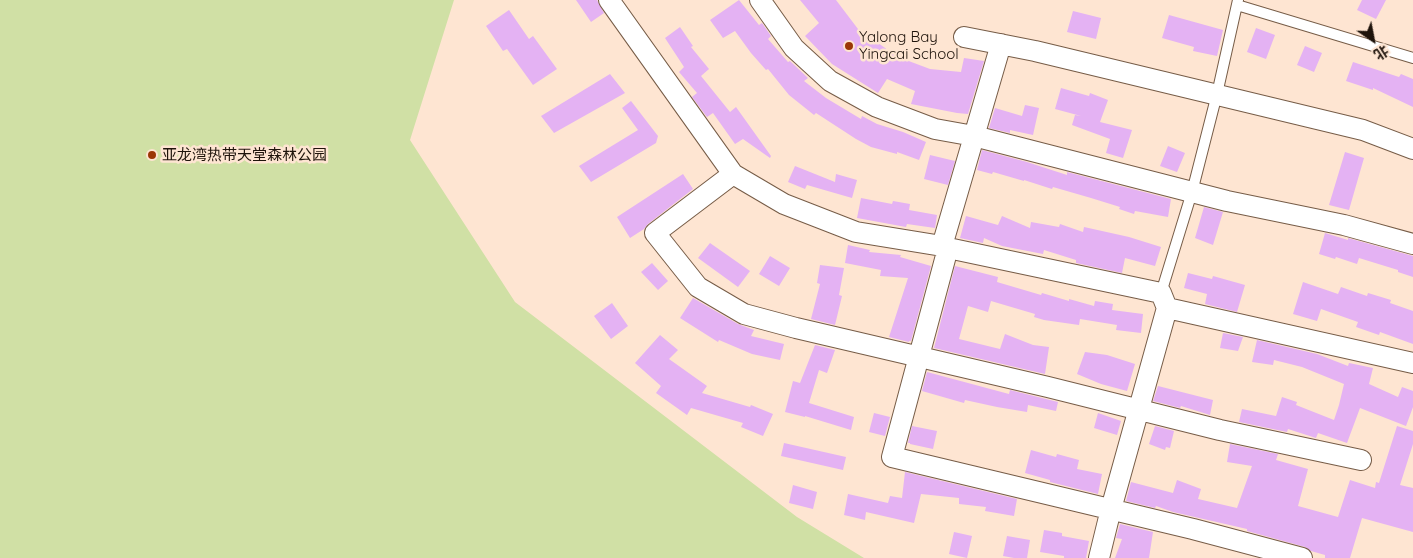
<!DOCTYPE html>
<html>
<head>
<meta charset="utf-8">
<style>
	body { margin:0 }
	#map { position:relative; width:1413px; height:558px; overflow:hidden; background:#fee5d2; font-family:Quicksand,"Noto Sans SC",sans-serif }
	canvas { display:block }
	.north { position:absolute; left:1348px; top:15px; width:50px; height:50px; -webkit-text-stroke:4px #fee5d2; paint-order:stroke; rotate:147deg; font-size:14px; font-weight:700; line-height:20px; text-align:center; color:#1e130b }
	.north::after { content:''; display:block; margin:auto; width:18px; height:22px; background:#1e130b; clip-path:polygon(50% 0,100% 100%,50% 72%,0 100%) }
</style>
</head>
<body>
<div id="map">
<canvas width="1413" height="558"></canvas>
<div class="north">北</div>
</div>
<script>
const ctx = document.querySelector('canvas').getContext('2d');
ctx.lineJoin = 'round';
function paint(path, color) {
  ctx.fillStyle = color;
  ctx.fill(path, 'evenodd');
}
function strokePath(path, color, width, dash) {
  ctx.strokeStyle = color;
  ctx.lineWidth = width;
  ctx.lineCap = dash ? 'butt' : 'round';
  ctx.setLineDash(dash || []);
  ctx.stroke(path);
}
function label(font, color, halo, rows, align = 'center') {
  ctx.font = font + ' Quicksand,"Noto Sans SC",sans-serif';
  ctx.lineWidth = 5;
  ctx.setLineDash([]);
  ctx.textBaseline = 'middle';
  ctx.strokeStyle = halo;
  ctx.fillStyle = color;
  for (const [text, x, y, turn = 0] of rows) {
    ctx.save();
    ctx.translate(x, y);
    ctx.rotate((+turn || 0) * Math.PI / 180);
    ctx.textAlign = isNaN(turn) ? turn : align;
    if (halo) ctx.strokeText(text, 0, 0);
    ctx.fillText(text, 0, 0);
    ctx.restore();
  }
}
const green = new Path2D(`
	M0 0H454L410 140 515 302 797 517 864 558H0Z`);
const building = new Path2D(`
	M576 0H597L604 13 591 22Z
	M739 0 759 25 762 23 771 36 768 39 788 62 790 61 808 78 804 81 826 98 861 119 862 116 877 124 903 132 926 142 919 160 897 152V154L871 147 856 139 816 113 814 115 789 95 768 69 766 70 751 53 735 31 723 38 710 20Z
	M800 0H836L858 29 898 57 930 69 961 72 964 58 984 61 968 114 957 113 911 104 915 91 887 79 878 93 832 64 805 36 819 23Z
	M1362 0H1386L1376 19 1357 10Z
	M509 10 529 39 533 36 557 69 533 85 507 49 503 51 486 26Z
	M1073 11 1101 18 1096 39 1067 32Z
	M1169 15 1223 30 1217 56 1193 51 1194 47 1162 38Z
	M680 27 693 46 691 47 709 69 701 76 730 112 736 107 771 156 770 158 743 139 735 144 713 113 707 117 692 97 697 93 679 72 684 67 665 38Z
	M1256 28 1275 35 1266 59 1247 52Z
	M1305 46 1322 53 1314 72 1297 65Z
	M1353 62 1399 77 1401 74 1413 79V107L1373 88V90L1346 81Z
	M610 74 625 93 554 133 541 116Z
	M1061 88 1089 96 1090 93 1108 100 1100 122 1132 130 1123 158 1106 153 1110 139 1072 125 1075 115 1081 116 1055 109Z
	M631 101 658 136 656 143 591 182 579 166 638 130 622 108Z
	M1025 105 1039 108 1033 135 1010 130V133L989 128 995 108 1022 116Z
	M1168 146 1185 153 1177 172 1160 166Z
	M982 150 1027 162 1067 175V172L1171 199 1168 217 1135 211 1134 214 1119 209 1120 207 1091 198 1053 187 1052 189 1024 180V181L993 172 992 174 977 170Z
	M1345 152 1364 158 1349 210 1329 205Z
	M930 155 955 161 948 185 924 179Z
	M795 166 835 182 836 174 857 180 852 198 807 185 805 189 788 182Z
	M683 174 693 189 648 224 644 229 630 238 617 217Z
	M861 198 892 204 893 201 910 204 909 210 937 215 935 228 907 224 906 227 857 218Z
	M1204 207 1223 212 1213 245 1195 238Z
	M966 216 998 225 1002 216 1030 228 1031 222 1059 227 1060 224 1083 232 1084 227 1129 237 1161 247 1155 266 1125 258 1122 273 1076 263V260L1044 250 1043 254 1002 246 984 238 983 243 960 238Z
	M1325 233 1348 240V238L1413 256V277L1398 272V270L1359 258 1357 264 1336 257 1335 259 1319 254Z
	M710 243 750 271 738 287 698 258Z
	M848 245 870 250 869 252 901 255 900 257 931 266 911 341H909V342L889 337 908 278 880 276 881 270 845 263Z
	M770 256 790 268 779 286 759 274Z
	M652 263 668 281 658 290 641 272Z
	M820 265 844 268 839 295 842 296 835 325 811 319 820 284 817 283Z
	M955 266 998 277 997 282 1041 295 1042 293 1069 301V299L1094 306 1095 301 1113 304 1112 310 1143 314 1141 333 1116 330 1117 325 1080 319 1079 325 1044 320 1034 317 1035 314 991 301 988 312 968 306 959 339 1000 349 1005 334 1033 345 1049 347 1045 374 934 348Z
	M1188 273 1212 279 1213 276 1245 285 1237 312 1205 304 1207 294 1184 288Z
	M1303 282 1338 294 1341 287 1367 296 1368 293 1391 300 1390 303 1413 311V344L1380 332 1379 335 1356 327 1358 322 1321 309 1317 321 1293 314Z
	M693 298 738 324 754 330 751 336 784 344 780 360 752 354 719 340 718 342 680 318Z
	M612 303 628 326 611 339 594 316Z
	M1223 333 1243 337 1238 351 1220 348Z
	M660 335 678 350 669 359 707 386 702 393 750 407 751 405 773 414 763 436 741 427 743 423 691 408 687 415 656 393 661 386 635 363Z
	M1257 340 1317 354 1348 366 1349 363 1373 368 1369 384 1398 397 1402 387 1413 391V407L1406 426 1360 408 1347 443 1318 433 1316 438 1288 429 1287 432 1239 422 1242 409 1276 416 1282 397 1297 402 1296 405 1334 420 1339 405 1344 384 1302 367 1274 360 1273 365 1252 362Z
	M815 345 835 350 827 373 819 370 809 403 854 417 851 430 805 416V417L785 412 793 381 800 383Z
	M1085 352 1107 355 1135 364 1127 391 1101 384 1077 374Z
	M927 372 1009 394 1010 390 1058 402 1056 411 1028 405 1027 412 997 407 965 400 964 403 922 391Z
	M1158 386 1213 400 1210 415 1181 406 1180 408 1153 401Z
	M874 413 890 417 885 436 869 432Z
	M1098 413 1121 421 1117 435 1094 428Z
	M912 426 937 431 933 449 910 444V443H908Z
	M1155 426 1174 431 1170 448 1166 447 1165 450 1149 444Z
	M1397 426 1413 431V444L1400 485 1413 488V532L1362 518 1350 558H1325V555L1311 551 1305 547 1247 531V529L1173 512 1156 506 1155 508 1126 501 1131 482 1173 493 1177 480 1201 489 1198 499 1237 508 1252 466 1227 462 1230 444 1278 454 1276 460 1308 469 1298 506 1338 517 1350 480 1375 488 1376 482 1379 483Z
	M784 443 846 457 843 470 781 456Z
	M1031 450 1056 457 1057 454 1079 460 1077 469 1102 474 1098 494 1050 482V480L1025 473Z
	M905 472 1017 499 1014 516 985 511 986 507 959 504V498L921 494 914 523 866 512 865 520 844 515 848 494 888 503 890 496 902 498Z
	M793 485 817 492 813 509 789 503Z
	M1120 524 1153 532 1149 558H1115L1122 539 1116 538Z
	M1044 530 1062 533V536L1089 541 1086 558H1064V556L1040 552Z
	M954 532 972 536 967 558 949 554Z
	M1007 536 1030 540 1027 558H1014L1003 556Z`);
const lane = new Path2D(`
	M1237 5 1413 58
	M1161 293 1192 192 1217 94 1238 0`);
const street = new Path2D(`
	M609 0 733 174 784 204 856 232 942 246 1001 44
	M760 0 794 48 830 81 877 107 935 129 974 136 1227 201 1344 225 1413 244
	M964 37 1035 51 1363 130 1413 149
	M733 174 655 233 698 287 744 314 796 328 1048 387 1220 430 1361 460
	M942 246 948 248 1161 293 1167 308 1413 363
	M948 248 892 457 1193 529 1302 558
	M1099 558 1111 509 1167 308`);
const markers = [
	[849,46,5,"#9b3706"],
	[152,155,5,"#9b3706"]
];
const poiNames = [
	["Yalong Bay",859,37],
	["Yingcai School",859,54],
	["亚龙湾热带天堂森林公园",162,155]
];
paint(green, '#d0e0a5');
paint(building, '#e4b2f3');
strokePath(lane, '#765c47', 12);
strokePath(street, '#765c47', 22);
strokePath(lane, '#fff', 10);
strokePath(street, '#fff', 20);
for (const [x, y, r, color] of markers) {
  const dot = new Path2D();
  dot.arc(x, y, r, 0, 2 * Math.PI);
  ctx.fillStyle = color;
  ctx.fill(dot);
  strokePath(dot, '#fee5d2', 2);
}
label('15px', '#1e130b', '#fee5d2', poiNames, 'left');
</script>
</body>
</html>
